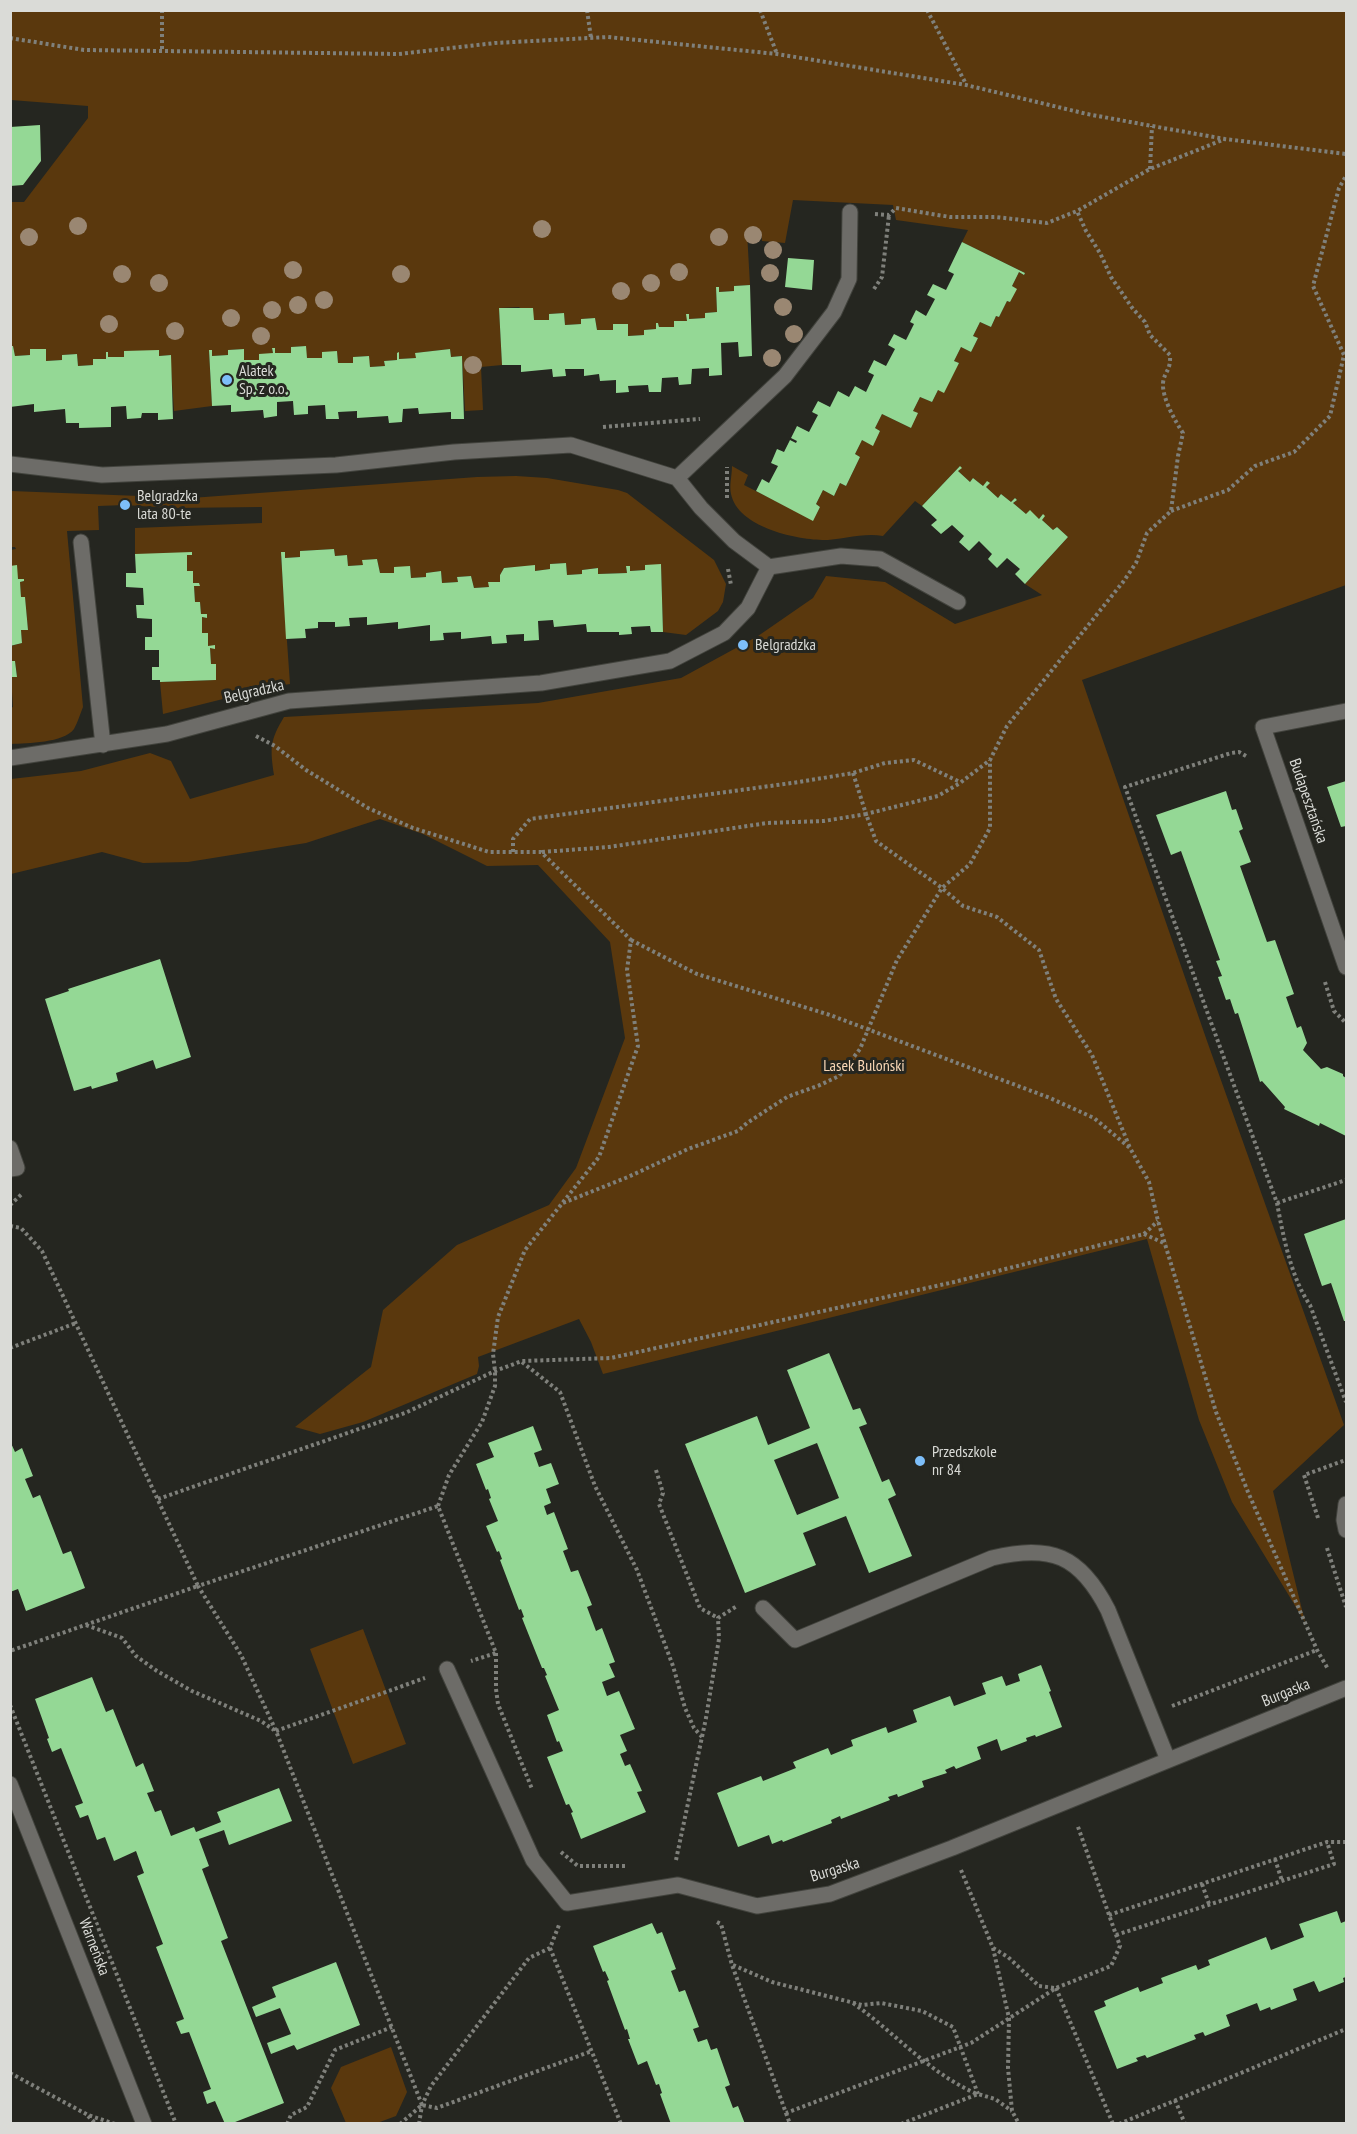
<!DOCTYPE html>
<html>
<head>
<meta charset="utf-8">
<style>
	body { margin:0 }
	#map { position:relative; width:1357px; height:2134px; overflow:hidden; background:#252620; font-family:"PT Sans Narrow",sans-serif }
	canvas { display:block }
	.frame { position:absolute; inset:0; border:12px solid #dadbd7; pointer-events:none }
</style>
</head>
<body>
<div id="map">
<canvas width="1357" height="2134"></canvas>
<div class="frame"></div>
</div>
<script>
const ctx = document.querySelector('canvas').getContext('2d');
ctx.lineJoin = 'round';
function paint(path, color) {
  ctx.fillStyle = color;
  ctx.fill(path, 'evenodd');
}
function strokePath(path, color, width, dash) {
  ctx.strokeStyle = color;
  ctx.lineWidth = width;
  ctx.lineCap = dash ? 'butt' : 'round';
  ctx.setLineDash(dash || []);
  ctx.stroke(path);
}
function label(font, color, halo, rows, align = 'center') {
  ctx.font = font + ' "PT Sans Narrow",sans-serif';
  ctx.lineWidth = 6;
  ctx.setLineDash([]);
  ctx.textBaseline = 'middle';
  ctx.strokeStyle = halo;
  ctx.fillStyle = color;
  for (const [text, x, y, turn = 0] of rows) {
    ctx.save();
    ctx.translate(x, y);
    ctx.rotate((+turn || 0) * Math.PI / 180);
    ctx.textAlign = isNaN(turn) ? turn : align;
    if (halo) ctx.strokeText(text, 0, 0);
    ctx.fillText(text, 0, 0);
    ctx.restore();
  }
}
const green = new Path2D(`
	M11 11H1346V585L1082 680 1207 1041 1344 1425 1273 1491 1305 1622 1232 1502 1199 1420 1147 1239 603 1374 591 1342 579 1319 478 1357 479 1366 477 1374 363 1422 320 1434 295 1427 371 1367 383 1310 457 1245 549 1205 576 1168 625 1038 610 942 538 865 487 866 423 834 380 819 306 843 188 862 143 863 102 852 11 874V779L81 771 150 753 171 761 190 799 274 775C270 748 270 740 284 717L538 703 681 678 758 636 813 598 826 576 885 582 955 624 1042 595 1025 584 1068 537 1057 527 1053 530 1042 520 1043 514 1039 519 1026 514 1013 503 1017 500 1015 498 1011 502 1001 494 998 498 986 487 989 483 987 482 983 486 973 478 970 482 958 471 961 468 960 466 922 506 915 501 883 536C864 532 842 540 822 540 794 539 738 527 731 494 729 486 732 475 732 466L748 475 744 485 813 520 820 507 816 504 823 490 834 496 840 483 846 486 860 457 855 454 862 440 873 445 880 431 875 428 882 414 911 428 913 411 920 397 932 402 938 390 959 363 954 361 961 347 971 352 978 338 973 336 980 322 991 327 996 316 999 317 1007 301 1010 302 1016 289 1012 286 1019 272 1024 275 1025 273 962 242 968 230 896 220 893 205 793 200 785 243 762 241 761 231 747 232 750 285 734 286V291L719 292V287H716L717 312 705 313V318L689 319V314H687V321H674V327H659L658 323H657L656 329 644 330V335L628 336 627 324H613V330H597L595 318 581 319V324L565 325 564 313 549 314V320H534L519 307 499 308 502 365 481 367 483 410 465 411 462 356 451 357 450 349 416 353V358L399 359 397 354V360L384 361 385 366 370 367 368 356 354 357 353 363H338L337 351 322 358H307L304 346 291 347V353H275V348L272 349 273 353 259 360H244L243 349 228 350V355L212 356V350L209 351 212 406 174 411 170 355 159 356V351H125L124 357H108V352L106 353V359L93 360V365L78 366 77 354 62 355V360L46 361V349H31L30 355 15 356 13 346H11V202H24L88 118V106L11 100Z
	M516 476 547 478 618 490 627 493 714 560 726 584 723 602 718 611 686 635 663 632 661 565 645 570 630 571 626 567 627 573 598 574 597 568 582 570V574L567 575 566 563 550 564V569L535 571V566L504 568 500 575V582H489V587L474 588 471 576 457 577 458 582 442 583 441 571 426 573V577L411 578 410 566 394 573H380L377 559 363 560V565L348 566 347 555 335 556 334 549 300 551V557L285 558 281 556 290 684 271 687 163 714 160 682 216 680V665L211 664 210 648 215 646H208V633H202V617L207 618V615L201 614 200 602H195L194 586H199V583H193V571H187V555H192L135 554V528L262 523V507L172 508 125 505 98 506 99 530 67 531 83 707C80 714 78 722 74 729 64 743 27 743 11 744V708L13 707 11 677H16L17 675 15 661H11V646L22 643 21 630H28L25 598 21 597 20 582 24 581V579H18L12 566 11 550 16 549 15 547H11V491L191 498 477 477Z
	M363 1629 406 1744 353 1764 310 1649Z
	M391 2047 407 2092 396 2116 377 2123H346L331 2088 341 2067Z`);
const building = new Path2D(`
	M40 125 41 161 23 185 10 186V127Z
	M962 242 1025 273 1024 275 1019 272 1012 286 1017 289 1010 302 1007 301 999 317 996 316 991 327 980 322 973 336 978 338 971 352 961 347 954 361 959 363 944 393 938 390 932 402 920 397 913 411 918 413 911 428 882 414 875 428 880 431 873 446 862 440 855 454 860 457 846 486 840 483 834 496 823 490 816 504 820 507 813 521 756 491 762 479 769 483 778 466 771 463 777 449 784 452 790 440 796 443 797 441 791 438 797 426 809 432 818 415 812 412 818 401 830 407 838 391 849 397 855 386 866 392 874 375 868 372 874 360 886 366 895 349 888 345 894 334 906 340 914 324 910 322 916 310 926 316 935 299 927 295 933 284 946 290 954 274 948 271Z
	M788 258 814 260 812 290 785 287Z
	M750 285 752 356 739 357 738 342 721 343 722 375 709 376V368L692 369 691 384 679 385 678 377 662 378 661 392H649L648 385 628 386 629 392 616 393V380L600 381 599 374 584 376V369H565L566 376 553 377 552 369 521 372V365H502L499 308H533L534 320H549V314L564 313 565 325 581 324V319L595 318 597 330H613V324H628V336L644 335V330L656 329V323H658L659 327H674V321H687L686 314H689V319L705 318V313L717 312 716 287H719V292L734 291V286Z
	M10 346H13L15 356 30 355V349H46V361L62 360V355L77 354 78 366 93 365V359H106V352H108V357H124V351L159 350V356L171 355 173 419 158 420V413H142L141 418 127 419 126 406 111 407V427L79 428V423H66L65 409 34 412V404L10 407Z
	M306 346 307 358H322V352L337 351 338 363H353V357L369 356 370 367 385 366 384 361 397 360V353L399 352V359L416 358 415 353 450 349 451 357 462 356 464 419H451V412L419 414 418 408 403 409 402 422 389 423 388 416 357 418V411L338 412 339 419H326L325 405 308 406V414L294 415 293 401 277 402V416L264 418 263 410 231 412V405L212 406 209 350H212V356L228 355V350L244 349V360H259V354L273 353 272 348H275V353H291V347Z
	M960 466 962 468 958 471 970 482 973 478 983 486 987 481 990 483 986 487 998 498 1001 494 1011 502 1015 498 1017 500 1013 503 1026 514 1030 510 1039 519 1043 514 1045 516 1042 520 1053 530 1057 527 1068 537 1025 584 1015 574 1020 569 1007 558 997 568 988 559 992 554 979 541 969 551 959 542 964 536 952 525 941 534 931 525 937 520 922 506Z
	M334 549 335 556 347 555 348 566 363 565 362 560 377 559 380 573H394V567L410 566 411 578 426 577V573L441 571 442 583 458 582 457 577 471 576 474 588 489 587 488 582H500V575L504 568 535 565V571L550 569V564L566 563 567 575 582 574V570L598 568V574L627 573 626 566H630V571L645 570V565L661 564 663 632H651L650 626 631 627 632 634 619 635V632H587L586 624 554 627 553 620 538 621 539 640 524 641V634L506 635 507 643 492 644 491 636 461 639V632L443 633 444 640 430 641V625L398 629V622L367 625V617L349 618 350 626 335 627V622H318V628L305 629 306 638 286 639 281 552H285V558L300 557V551Z
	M192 552V555H187V571H193V583H199L200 586H194L195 602H200L201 614H207V618L202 617V633H208V646L215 645V649L210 648 211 664H216V680L160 682V680H152V667H159V650H145V637H152V619L137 618 136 605H144L143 588 126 587V573H136L135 554Z
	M17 565 18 579H24V581L20 582 21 597H25L28 630H21L22 643 10 646V566Z
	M10 661H15L17 677H10Z
	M1346 781V826L1341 827 1327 787Z
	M1226 791 1232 810 1236 809 1243 829 1239 831 1251 862 1240 866 1267 942 1275 940 1294 994 1286 997 1297 1028 1301 1026 1307 1043 1303 1050 1321 1069 1327 1067 1343 1074V1076L1346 1078V1136L1320 1123 1319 1126 1284 1109 1285 1107 1262 1081 1260 1082 1238 1013 1235 1014 1230 999 1226 1000 1218 977 1222 976 1216 961 1220 960 1181 851 1171 855 1156 815Z
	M160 959 191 1057 156 1069 153 1060 116 1073 118 1081 92 1089 91 1086 74 1091 45 999 69 991 68 989Z
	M1346 1219V1321H1344L1331 1283 1322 1286 1304 1234Z
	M829 1353 853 1410 860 1408 867 1424 859 1427 882 1482 889 1479 896 1495 888 1499 912 1556 869 1573 846 1516 803 1533 816 1565 745 1593 685 1444 757 1416 768 1445 810 1428 787 1370ZM817 1443 839 1498 797 1515 774 1460Z
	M533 1426 542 1450 534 1453 539 1467 551 1463 559 1484 546 1489 551 1503 544 1506 547 1515 554 1512 568 1549 563 1551 571 1572 578 1570 592 1605 587 1607 596 1631 602 1628 615 1662 609 1664 615 1677 602 1682 607 1696 619 1691 635 1729 620 1735 627 1751 620 1754 625 1766 630 1764 642 1791 637 1792 646 1812 581 1839 571 1813 573 1812 569 1804 566 1805 547 1757 563 1751 559 1741 557 1742 547 1715 559 1710 545 1676 547 1675 544 1668H542L522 1618 524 1617 521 1609 519 1610 500 1560 502 1559 499 1551 497 1552 486 1526 498 1521 489 1499 491 1498 488 1489 486 1490 476 1464 494 1457 488 1443Z
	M10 1441 15 1452 22 1448 33 1476 25 1479 33 1498 40 1495 63 1554 71 1551 85 1588 26 1611 18 1589 10 1592Z
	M1041 1665 1051 1691 1049 1692 1062 1727 1036 1737 1035 1735 1026 1738 1027 1741 1001 1751 997 1739 977 1747 981 1759 956 1769 954 1766 945 1770 947 1773 922 1781 924 1787 898 1797 897 1794 888 1797 890 1800 841 1819 840 1816 831 1820 832 1823 783 1842 782 1840 772 1844 769 1835 738 1847 717 1793 761 1776 763 1781 796 1768 793 1762 828 1748 831 1755 853 1746 851 1740 886 1727 888 1733 917 1722 913 1710 950 1696 954 1706 986 1694 982 1683 1002 1676 1006 1686 1020 1681 1018 1674Z
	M92 1677 106 1712 113 1709 136 1767 143 1763 154 1791 147 1793 155 1812 161 1810 171 1836 194 1827 196 1832 221 1822 217 1812 279 1788 292 1821 229 1845 224 1830 199 1839 209 1866 202 1869 228 1938 221 1941 284 2103 230 2124H225L215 2101 207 2104 203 2092 211 2089 189 2032 181 2034 176 2022 184 2019 156 1947 163 1944 137 1876 144 1873 136 1851 114 1861 105 1837 97 1840 88 1815 80 1818 75 1806 83 1803 61 1748 52 1752 47 1739 49 1738 35 1699Z
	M1337 1911 1341 1923 1346 1921V1977L1343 1978 1344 1982 1319 1992 1314 1981 1293 1989 1297 2000 1271 2010 1270 2007 1260 2011 1257 2003 1226 2015 1230 2026 1205 2036 1203 2032 1194 2035 1196 2039 1147 2058 1145 2055 1136 2058 1138 2061 1117 2069 1094 2011 1106 2006 1104 2001 1138 1987 1140 1992 1163 1983 1161 1978 1196 1965 1198 1970 1210 1965 1208 1960 1266 1937 1271 1950 1304 1937 1299 1924Z
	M652 1923 657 1934 662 1932 676 1969 671 1971 679 1992 685 1990 699 2027 693 2029 698 2042 707 2039 711 2050 717 2048 730 2085 725 2087 733 2108 738 2106 745 2124H671L660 2094 662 2093 659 2084 656 2085 647 2061 638 2065 628 2039H630L627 2029 625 2030 607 1981 609 1980 605 1971 603 1972 593 1946Z
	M336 1962 360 2025 297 2050 294 2045 271 2054 267 2043 291 2034 280 2008 256 2017 252 2007 276 1997 272 1987Z`);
const path = new Path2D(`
	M162 10V52
	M587 10 591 38
	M760 10 777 54
	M927 10 966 84
	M10 38 84 50 399 54 495 43 608 37 777 54 966 85 1087 114 1152 126 1225 139 1346 154
	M1150 169 1152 126
	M875 214 889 215 896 208 950 217H996L1047 223 1077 211 1150 169 1225 139
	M874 289 882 277 889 215
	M603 427 700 419
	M727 498V467
	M1171 511 1228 490 1255 466 1294 452 1330 416 1344 355 1313 286 1339 188 1346 176
	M728 569 731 585
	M256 736 275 746 306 770 368 808 413 828 489 852H541L631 940 627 970 638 1046 599 1157 525 1250 498 1317 493 1354 495 1371V1386L482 1422 449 1475 438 1506
	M1246 756 1239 752 1231 753 1125 787 1277 1203C1283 1235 1291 1278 1310 1305L1346 1402
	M853 773 866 814 938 796 960 783 990 760 1007 726 1123 582 1136 563 1147 533 1171 511 1178 456 1183 433C1175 421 1162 398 1163 383 1164 372 1171 371 1170 355L1150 335 1145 322 1133 309 1111 277 1100 253 1086 231 1077 211
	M513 852V839L530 819 799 782 853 773 885 763 914 760 960 782
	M542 852 609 847 767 823 824 821 866 814 876 841 942 888 963 906 997 917 1039 950 1056 999 1092 1055 1130 1148
	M631 940 697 974 830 1015 1050 1098 1094 1118 1130 1148 1149 1182 1158 1221 1216 1412 1248 1492 1317 1650 1328 1669
	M1325 982 1334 1011 1346 1023
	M563 1203 628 1177 688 1149 738 1131 747 1123 787 1097 820 1085 839 1076 860 1049 897 960 942 888 970 864 990 828V760
	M1277 1203 1346 1180
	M10 1205 23 1193
	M10 1226 21 1228 42 1251 198 1586 10 1651
	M1144 1234 1166 1244
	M10 1348 76 1323
	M522 1362 560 1392 595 1486 637 1570 673 1666 685 1708 694 1728 702 1737
	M656 1470 663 1493 659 1504 700 1608 718 1618
	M158 1499 405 1413 495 1371 522 1361 611 1358 954 1282 1144 1234 1158 1221
	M1318 1518 1304 1475 1346 1460
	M1327 1548 1346 1607
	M86 1625 122 1638 136 1656 157 1671 192 1691 261 1721 274 1730
	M496 1653V1689L498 1704 532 1789
	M10 1705 176 2124
	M1172 1706 1317 1650
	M276 1731 425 1678
	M561 1852 578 1866H627
	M1275 1859 1282 1881
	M676 1860 706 1718 719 1639 718 1618 737 1606
	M961 1870 993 1948 1009 2018 1008 2068 1012 2111 1019 2124
	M1202 1884 1209 1904
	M1109 1915 1327 1842H1346
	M717 1922 721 1924 732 1965 786 2113 971 2043 1056 1988 1111 1966 1120 1946 1077 1824
	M1116 1935 1334 1864 1327 1842
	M550 1948 621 2124
	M993 1948 1008 1957 1039 1986 1055 1988
	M733 1965 772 1982 862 2005 881 2003 922 2011 953 2027 978 2094
	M1056 1988 1113 2124
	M853 2003C895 2033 929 2073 977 2094
	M10 2073 88 2115 115 2124
	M1175 2100 1185 2124
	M422 2105 276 1731 241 1655 198 1586 438 1506 496 1653 471 1661
	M786 2113 790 2124
	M88 2116 96 2124
	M287 2124 291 2115 307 2107 335 2050 392 2027
	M400 2124 422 2105 437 2108 592 2051
	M419 2124 422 2105 431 2086 529 1958 550 1948 559 1925
	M901 2124 978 2094 995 2099 1012 2111
	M1119 2124 1346 2029`);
const minor = new Path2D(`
	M10 464 102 475 336 465 454 452 571 445 677 478 701 508 734 541 769 567 841 556 880 559 958 602
	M677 478 785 376 834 312 849 279 850 212
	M81 542 103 745
	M1346 711 1263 727 1346 967
	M10 758 167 734 289 701 541 683 670 661 724 633 748 608 769 567
	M10 1148 17 1168 10 1169
	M1346 1504 1344 1520 1346 1530
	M763 1608 795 1640 992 1558C1051 1544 1080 1555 1108 1610L1168 1760
	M447 1669 533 1860 567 1903 678 1885 757 1906 830 1894 952 1848 1346 1688
	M10 1784 144 2124`);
const trees = [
	[78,226],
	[542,229],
	[753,235],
	[29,237],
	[719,237],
	[773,250],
	[293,270],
	[679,272],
	[770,273],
	[122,274],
	[401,274],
	[159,283],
	[651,283],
	[621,291],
	[324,300],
	[298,305],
	[783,307],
	[272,310],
	[231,318],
	[109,324],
	[175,331],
	[794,334],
	[261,336],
	[772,358],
	[473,365]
];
const markers = [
	[227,380,6,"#7dbef9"],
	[125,505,6,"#7dbef9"],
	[743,645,6,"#7dbef9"],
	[920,1461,6,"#7dbef9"]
];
const poiNames = [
	["Alatek",239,371],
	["Sp. z o.o.",239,389],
	["Belgradzka",137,496],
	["lata 80-te",137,514],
	["Belgradzka",755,645],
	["Przedszkole",932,1452],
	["nr 84",932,1470]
];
const streetNames = [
	["Belgradzka",254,692,-13],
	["Budapesztańska",1308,801,71],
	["Burgaska",1286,1693,-22],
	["Burgaska",835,1870,-17],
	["Warneńska",94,1947,69]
];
const parkNames = [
	["Lasek Buloński",864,1066]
];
paint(green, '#5a380d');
paint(building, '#94d895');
strokePath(minor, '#42433d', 17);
strokePath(path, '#7f807b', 4, [3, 3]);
strokePath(minor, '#6d6c68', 15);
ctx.fillStyle = '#9a8772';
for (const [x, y] of trees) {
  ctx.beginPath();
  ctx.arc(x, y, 9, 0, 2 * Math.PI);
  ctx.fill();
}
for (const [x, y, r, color] of markers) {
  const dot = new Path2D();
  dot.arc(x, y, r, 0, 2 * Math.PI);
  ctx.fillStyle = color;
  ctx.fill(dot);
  strokePath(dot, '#252620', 2);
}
label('16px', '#dadbd7', '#252620', poiNames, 'left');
label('16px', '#dadbd7', '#252620', streetNames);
label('16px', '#f9d7b6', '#252620', parkNames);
</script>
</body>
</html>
